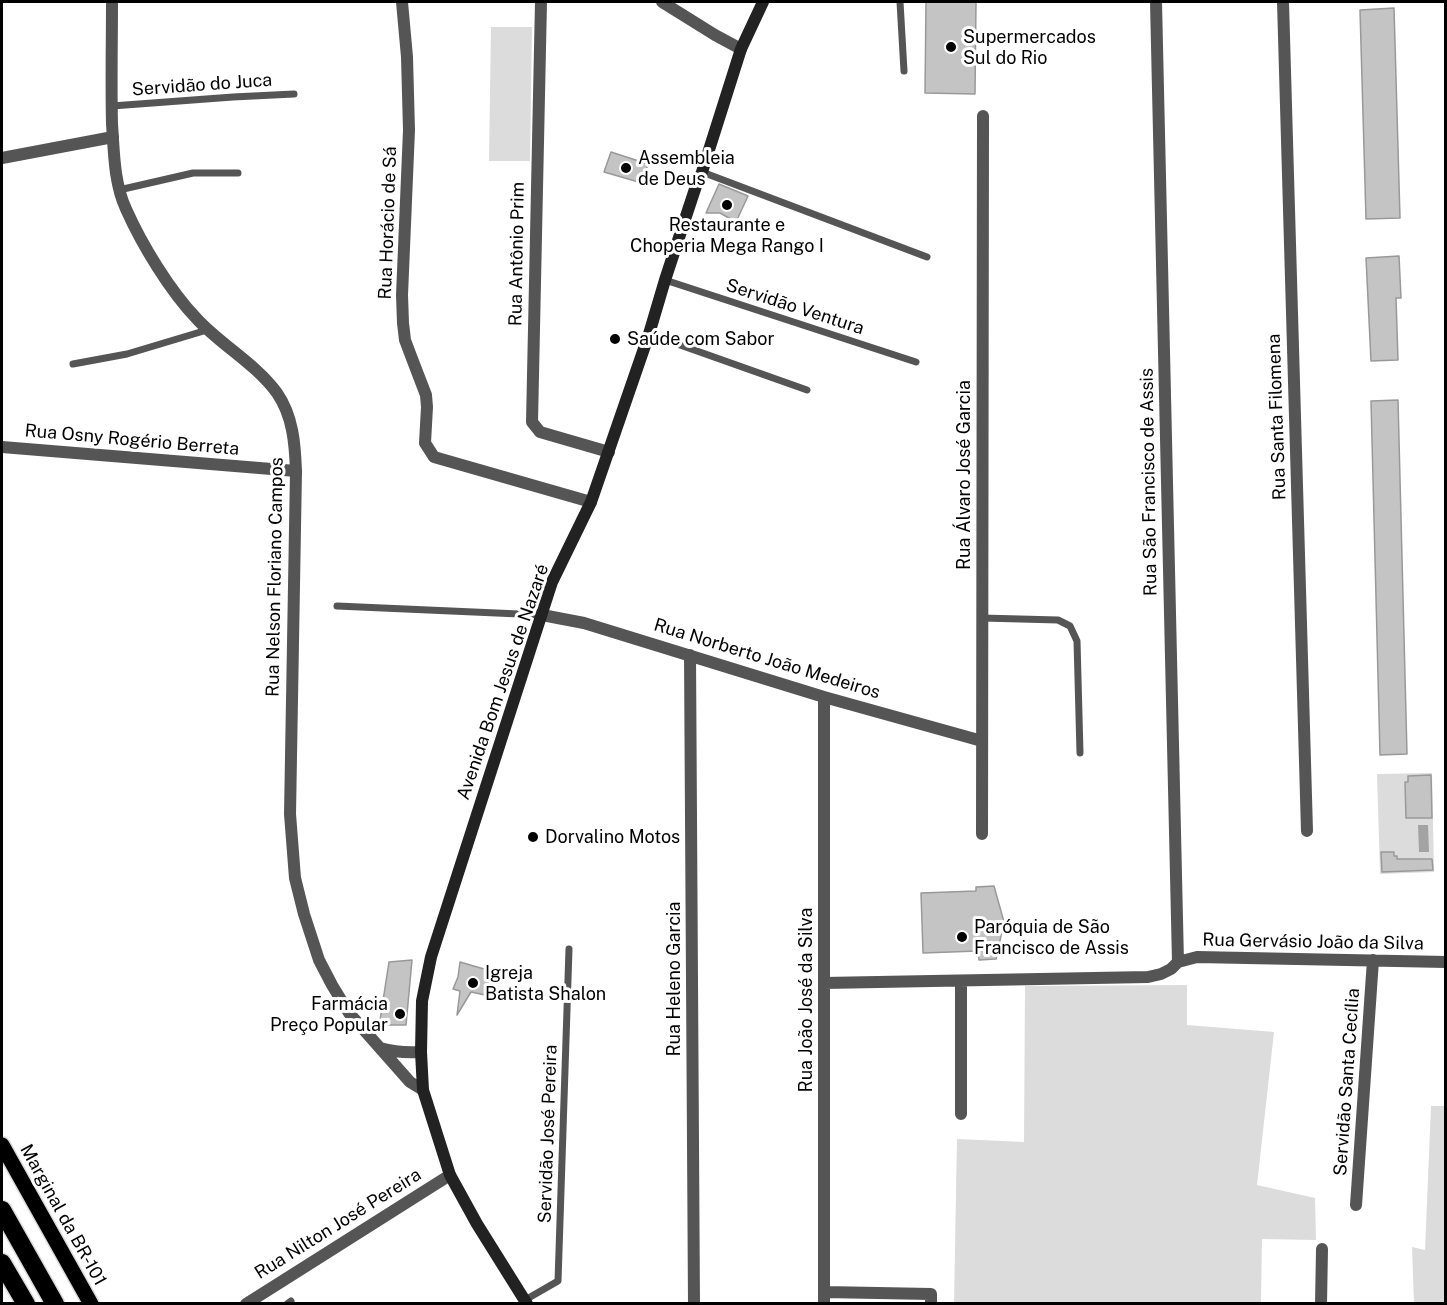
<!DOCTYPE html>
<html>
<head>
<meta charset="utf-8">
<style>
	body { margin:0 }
	#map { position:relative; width:1447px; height:1305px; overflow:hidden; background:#fff; font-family:"Public Sans",sans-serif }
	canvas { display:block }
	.frame { position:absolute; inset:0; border:3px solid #000; pointer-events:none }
</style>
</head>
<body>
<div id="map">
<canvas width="1447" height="1305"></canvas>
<div class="frame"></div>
</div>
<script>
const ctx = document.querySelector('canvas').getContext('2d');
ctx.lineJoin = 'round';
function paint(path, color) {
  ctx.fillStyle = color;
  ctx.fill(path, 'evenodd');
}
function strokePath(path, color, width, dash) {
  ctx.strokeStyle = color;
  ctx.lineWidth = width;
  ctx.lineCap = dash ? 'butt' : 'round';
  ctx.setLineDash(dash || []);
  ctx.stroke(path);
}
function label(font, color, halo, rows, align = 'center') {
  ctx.font = font + ' "Public Sans",sans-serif';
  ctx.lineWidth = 6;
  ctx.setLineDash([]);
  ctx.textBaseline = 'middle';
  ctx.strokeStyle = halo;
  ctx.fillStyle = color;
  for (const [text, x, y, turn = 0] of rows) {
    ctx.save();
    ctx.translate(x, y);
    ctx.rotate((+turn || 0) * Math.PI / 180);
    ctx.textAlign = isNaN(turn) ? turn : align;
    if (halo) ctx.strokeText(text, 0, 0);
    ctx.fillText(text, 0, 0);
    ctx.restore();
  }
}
const green = new Path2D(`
	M491 27H532L530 161H489Z
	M1432 773 1434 872 1380 874 1377 774Z
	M1187 985V1025L1274 1032 1257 1185 1315 1198 1316 1240 1262 1239 1261 1303H954L957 1139 1024 1142 1025 986Z
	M1431 1106H1445V1303H1414L1412 1247 1425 1250Z`);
const water = new Path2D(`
	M1418 825H1428L1429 852H1419Z`);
const building = new Path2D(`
	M926 2H976L975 94 925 93Z
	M1394 8 1400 218 1366 219 1360 10Z
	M611 152 648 164 642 183 604 172Z
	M719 184 748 196 736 222 720 213H706Z
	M1399 256 1401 298H1396L1398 360 1371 361 1366 258Z
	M1398 400 1407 754 1380 755 1371 401Z
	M1431 775 1432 818H1406L1405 782H1408V776Z
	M1381 852H1394V856H1397V859H1432L1433 870 1382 872Z
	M994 886 1004 922 996 959 979 960 978 951 923 953 921 893 976 891V887Z
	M412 960 406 1025H388L380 1020 389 962Z
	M460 962 491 971 490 996 471 992 457 1015 460 991 453 989 458 977Z`);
const service = new Path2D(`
	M900 2 904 71
	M112 106 233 97 294 94
	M702 172 927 257
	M119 190 193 173H238
	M665 280 916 362
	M649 334 807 390
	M73 364 127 354 207 330
	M337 606 542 615
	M982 618 1058 620 1070 626 1077 641 1080 753
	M525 1300 558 1281 569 949
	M287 1304 291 1301`);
const minor = new Path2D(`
	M402 2 407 57 409 130 402 295 403 323 405 340 411 356 426 395 427 407 425 443 434 457 591 502
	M541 2 532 422 540 432 609 452
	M662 2 715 35 741 49
	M1156 2 1178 962
	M1283 2 1307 831
	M2 158 113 137
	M2 447 296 471
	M542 615 584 623 824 697 982 741
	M690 655 694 1304
	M824 697V1304
	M982 834 983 116
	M824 983 1148 977 1161 974 1171 969 1178 962 1197 957 1446 962
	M961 1114V981
	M1356 1205 1373 960
	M824 1292 931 1294V1304
	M246 1304 450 1175
	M1321 1304 1322 1249`);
const tertiary = new Path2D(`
	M112 2C112 42 111 83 112 124 114 152 114 183 126 209 142 245 170 291 197 319 221 345 256 364 277 393 293 416 295 444 296 471L290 814 295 878 304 914 319 960 332 985 349 1013 410 1082 423 1090
	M380 1048C394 1052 406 1053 421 1052`);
const secondary = new Path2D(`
	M527 1304 477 1224 450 1175 423 1090 421 1052 422 1001 431 957 552 582 591 502 649 334 665 280 696 186 702 172 741 49 763 2`);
const primary = new Path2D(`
	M2 1145 91 1304`);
const motorway = new Path2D(`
	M2 1210 55 1304
	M2 1263 26 1304`);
const markers = [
	[951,47,6,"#000"],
	[626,168,6,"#000"],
	[727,205,6,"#000"],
	[615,339,6,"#000"],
	[533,837,6,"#000"],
	[962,937,6,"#000"],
	[473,983,6,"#000"],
	[400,1014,6,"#000"]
];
const poiNames = [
	["Supermercados",963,37],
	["Sul do Rio",963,58],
	["Assembleia",638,158],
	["de Deus",638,179],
	["Restaurante e",727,225,"center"],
	["Choperia Mega Rango I",727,246,"center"],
	["Saúde com Sabor",627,339],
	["Dorvalino Motos",545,837],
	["Paróquia de São",974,927],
	["Francisco de Assis",974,948],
	["Igreja",485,973],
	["Batista Shalon",485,994],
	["Farmácia",388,1004,"right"],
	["Preço Popular",388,1025,"right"]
];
const streetNames = [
	["Servidão do Juca",202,85,-4],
	["Rua Horácio de Sá",388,223,-88],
	["Rua Antônio Prim",517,254,-89],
	["Servidão Ventura",795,307,18],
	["Rua Santa Filomena",1277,417,-92],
	["Rua Osny Rogério Berreta",132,440,5],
	["Rua Álvaro José Garcia",964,475,-90],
	["Rua São Francisco de Assis",1149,482,-91],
	["Rua Nelson Floriano Campos",275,577,-89],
	["Rua Norberto João Medeiros",767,659,17],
	["Avenida Bom Jesus de Nazaré",503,682,-71],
	["Rua Gervásio João da Silva",1313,942,1],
	["Rua Heleno Garcia",674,979,-90],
	["Rua João José da Silva",806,1000,-90],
	["Servidão Santa Cecília",1347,1082,-86],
	["Servidão José Pereira",548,1134,-88],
	["Marginal da BR-101",63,1215,61],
	["Rua Nilton José Pereira",338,1224,-32]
];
paint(green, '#dcdcdc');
paint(water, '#a3a3a3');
paint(building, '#c4c4c4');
strokePath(building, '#999', 1.5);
strokePath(primary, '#dbdbdb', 18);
strokePath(motorway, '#dbdbdb', 21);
strokePath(service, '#555', 7);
strokePath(minor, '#555', 12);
strokePath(tertiary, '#555', 12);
strokePath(secondary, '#222', 12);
strokePath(primary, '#000', 15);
strokePath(motorway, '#000', 18);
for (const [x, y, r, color] of markers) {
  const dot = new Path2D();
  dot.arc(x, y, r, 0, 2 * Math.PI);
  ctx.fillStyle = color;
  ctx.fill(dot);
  strokePath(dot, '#fff', 2);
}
label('18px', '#000', '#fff', poiNames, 'left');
label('18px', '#000', '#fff', streetNames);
</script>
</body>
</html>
